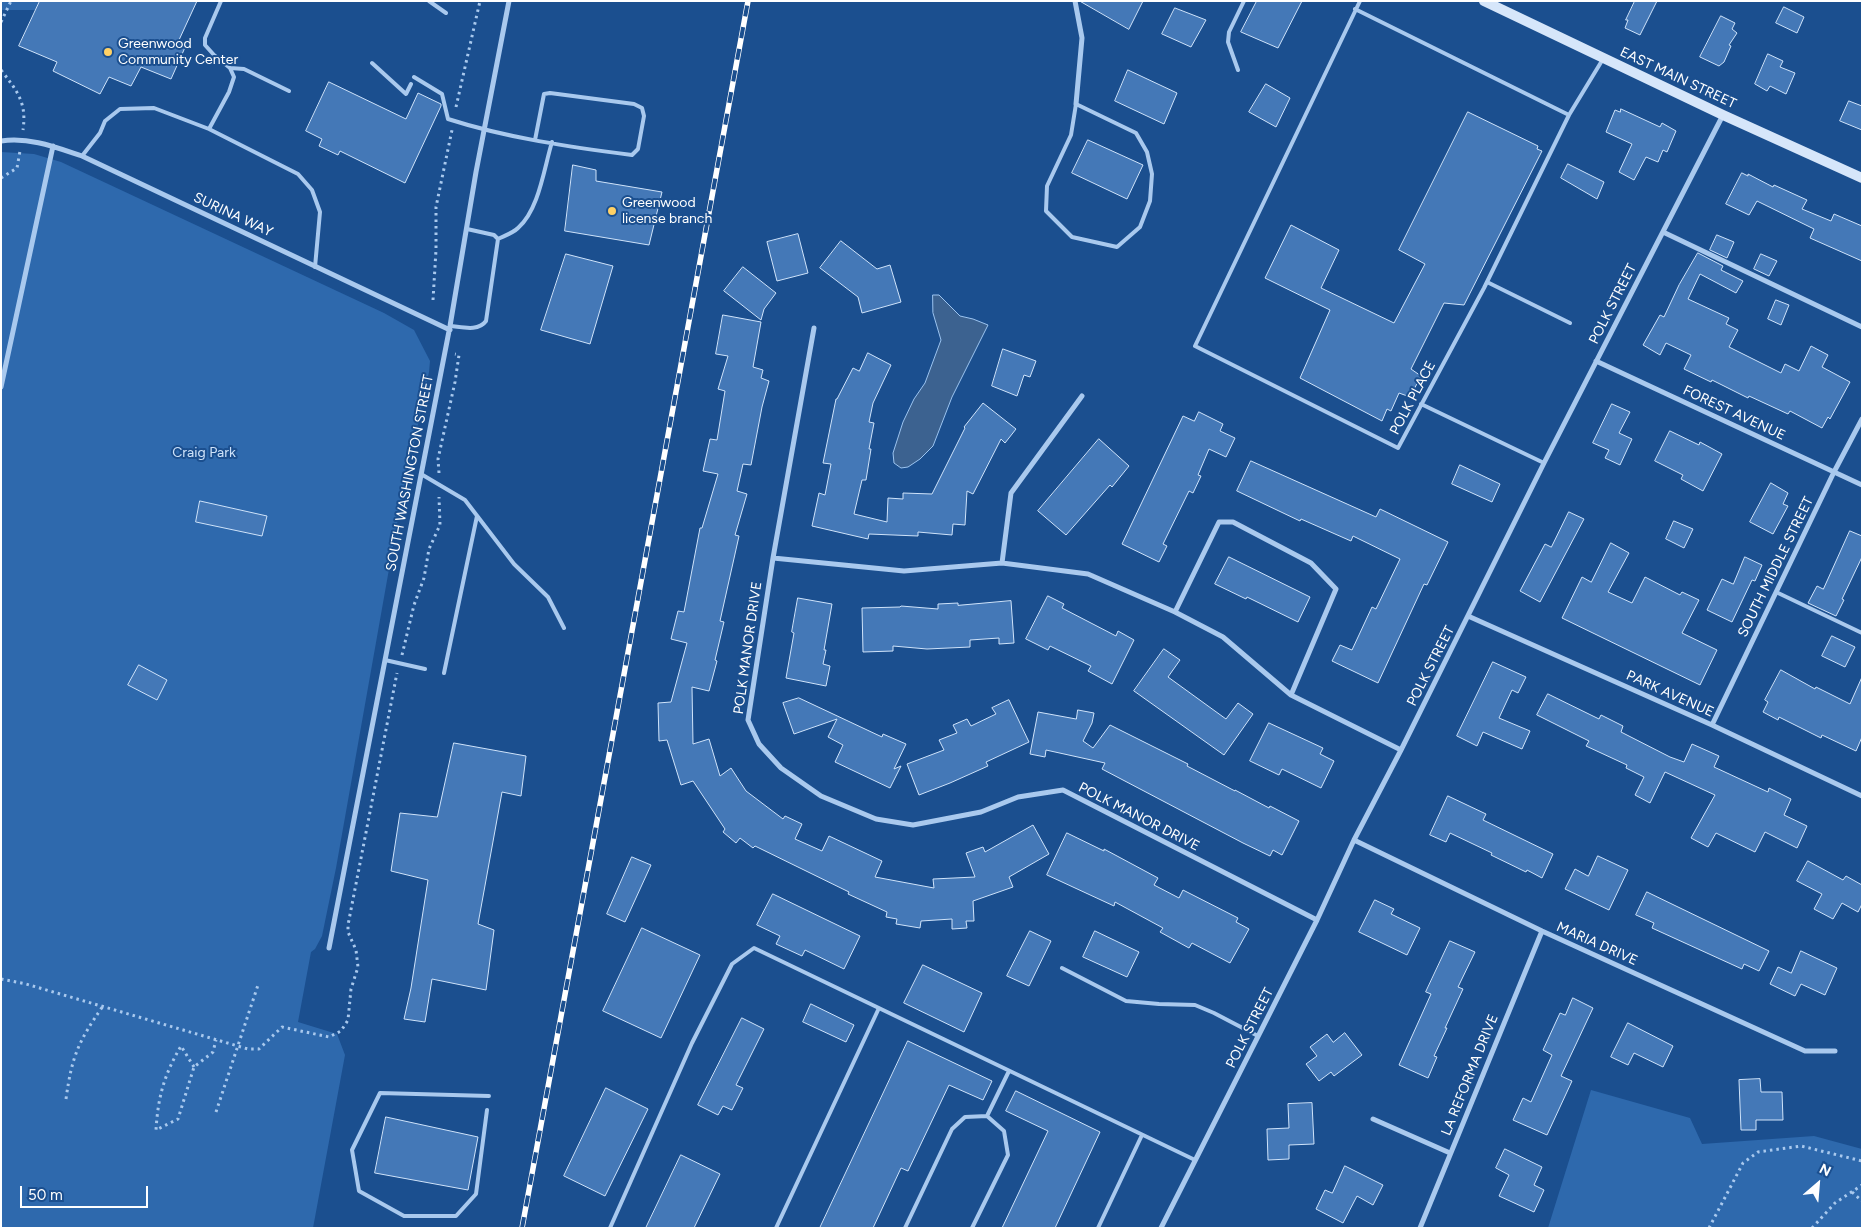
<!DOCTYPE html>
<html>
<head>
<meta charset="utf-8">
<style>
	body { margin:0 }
	#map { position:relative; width:1863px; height:1229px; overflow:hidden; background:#1b4f8f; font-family:Figtree,sans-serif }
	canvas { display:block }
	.frame { position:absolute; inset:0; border:2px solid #fff; pointer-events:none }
	.north { position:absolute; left:1793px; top:1159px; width:50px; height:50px; -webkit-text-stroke:4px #1b4f8f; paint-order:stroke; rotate:27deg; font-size:14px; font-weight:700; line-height:20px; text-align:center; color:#fff }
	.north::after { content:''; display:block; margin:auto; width:18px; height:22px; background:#fff; clip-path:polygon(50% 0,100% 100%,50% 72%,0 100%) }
	.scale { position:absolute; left:20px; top:1186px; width:128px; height:22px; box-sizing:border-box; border:2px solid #fff; border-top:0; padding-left:6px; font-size:15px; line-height:18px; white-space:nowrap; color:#fff; -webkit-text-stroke:4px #1b4f8f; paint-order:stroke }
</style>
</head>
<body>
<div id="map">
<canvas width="1863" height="1229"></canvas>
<div class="frame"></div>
<div class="north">N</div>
<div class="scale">50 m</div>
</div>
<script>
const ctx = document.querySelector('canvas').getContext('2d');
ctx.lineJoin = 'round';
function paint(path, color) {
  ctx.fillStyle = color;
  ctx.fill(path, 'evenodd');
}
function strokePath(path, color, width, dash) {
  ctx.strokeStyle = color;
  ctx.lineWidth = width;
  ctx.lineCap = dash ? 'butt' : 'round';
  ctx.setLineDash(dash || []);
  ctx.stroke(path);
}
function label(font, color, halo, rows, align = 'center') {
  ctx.font = font + ' Figtree,sans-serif';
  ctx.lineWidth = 4;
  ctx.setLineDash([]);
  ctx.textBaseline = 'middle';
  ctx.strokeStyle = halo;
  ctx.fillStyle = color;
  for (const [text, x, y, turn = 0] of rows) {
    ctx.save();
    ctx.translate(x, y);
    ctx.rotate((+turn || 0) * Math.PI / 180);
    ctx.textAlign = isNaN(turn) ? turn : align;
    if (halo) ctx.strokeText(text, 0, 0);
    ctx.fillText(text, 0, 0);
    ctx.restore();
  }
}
const green = new Path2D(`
	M1 1H40L36 10H1Z
	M1 152 34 154 61 162 384 313 414 330 430 361 429 372 397 524 336 868 322 936 315 949 311 952 298 1022 337 1034 345 1055 313 1228H1Z
	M1591 1090 1690 1118 1702 1144 1814 1136 1862 1149V1228H1548Z`);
const water = new Path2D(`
	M933 295H939L960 316 973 319 988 325 952 397 933 446 920 459 908 467 901 468 894 463 893 453 903 422 914 399 925 383 941 340 933 313Z`);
const building = new Path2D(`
	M40 1H197L179 40 187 43 171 79 141 67 131 86 109 77 100 94 53 71 57 62 19 46Z
	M1080 1H1143L1129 29Z
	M1257 1H1302L1278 48 1241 32Z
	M1635 1H1657L1640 35 1625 28 1628 20H1626Z
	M1784 7 1804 17 1797 33 1776 23Z
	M1175 8 1206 20 1191 47 1162 34Z
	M1721 16 1735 23 1732 29 1737 33 1729 45 1731 46 1724 62 1719 66 1700 57Z
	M1768 54 1783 61 1780 67 1795 73 1786 94 1770 86 1767 91 1755 84Z
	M1128 70 1177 93 1164 124 1115 101Z
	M329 82 406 119 418 93 441 104V106L405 183 340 151 338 155 319 146 322 139 306 131Z
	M1266 84 1290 98 1276 127 1249 112Z
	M1849 101 1862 106V130L1840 121Z
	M1621 109 1660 127 1662 123 1676 131 1667 152 1663 150 1658 162 1646 157 1634 180 1619 172 1632 144 1606 132 1615 110 1620 112Z
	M1468 112 1538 146 1537 149 1542 151 1464 305 1444 303 1411 369 1421 376 1410 397 1399 393 1391 411 1387 409 1382 421 1300 378 1330 310 1265 278 1291 225 1339 250 1321 288 1394 323 1425 264 1399 250Z
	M1088 140 1143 165 1127 199 1072 173Z
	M1568 164 1604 182 1597 199 1561 178Z
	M573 165 596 170V181L662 192 649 245 565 231Z
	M1742 173 1748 176V174L1773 187 1774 185 1807 200 1802 209 1831 221 1834 214 1862 226V261L1810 238 1814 229 1757 201 1749 215 1726 204Z
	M798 234 808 273 777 281 767 242Z
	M1717 235 1734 242 1727 258 1710 250Z
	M841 241 877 269 890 265 901 302 862 313 858 297 820 268Z
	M1698 253 1723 266 1721 270 1743 281 1736 293 1700 274 1688 299 1729 318 1726 324 1738 330 1729 347 1781 373 1785 364 1799 371 1811 346 1828 355 1822 367 1850 382 1830 419 1828 417 1822 428 1790 411 1788 414 1749 396 1748 398 1712 380 1711 382 1684 369 1691 355 1666 343 1660 355 1643 345 1660 315 1664 317 1679 285Z
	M566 254 613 266 590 344 541 330Z
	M1761 254 1777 261 1769 276 1754 269Z
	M743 267 776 293 764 309 761 320 724 291Z
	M1776 300 1789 305 1781 325 1768 319Z
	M723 315 761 322 753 367 763 370 761 378 769 381 762 407 751 465 743 464 737 491 747 494 735 535 739 536 720 621 724 622 715 660 717 661 709 691 692 687 693 744 709 739 720 776 731 768 746 791 783 819 785 816 802 824 795 839 822 851 829 836 882 861 875 877 934 888 933 879 975 877 966 853 983 847 985 852 1033 825 1049 854 1009 877 1013 887 973 901 974 921H966L967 928 952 929V919L921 921 920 928 896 924 897 919 886 917 887 912 848 894 849 892 755 846 753 848 740 838 736 843 723 832 725 829 693 781 681 785 667 740 659 741 658 703 671 702 687 643 671 639 678 611 684 612 700 528H702L718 474 703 471 710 439 717 440 725 391 718 389 728 356 716 354Z
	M1003 349 1036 361 1030 377 1024 375 1017 396 992 386Z
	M868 353 891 365 873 403 869 422 874 423 869 449H871L866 480H862L854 514 887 522 888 498 903 499V493L932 494 965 428 964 427 983 403 1016 429 1005 443 1001 439 973 494 967 491 965 525 953 524 952 535 918 532V536L869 534 868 539 812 526 819 493 825 495 831 464 823 463 836 399H837L853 368 859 371Z
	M1612 404 1630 412 1619 433 1632 439 1620 465 1605 458 1609 450 1593 443Z
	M1199 412 1223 424 1220 431 1235 438 1226 457 1209 449 1198 475 1201 476 1193 493 1189 491 1163 544 1167 546 1159 562 1122 544 1183 416 1194 421Z
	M1670 431 1699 445 1700 442 1722 454 1703 491 1681 479 1683 475 1655 461Z
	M1099 439 1129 466 1112 487 1110 485 1066 535 1038 511Z
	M1251 461 1376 517 1380 509 1448 542 1427 585 1424 584 1378 683 1332 661 1340 645 1352 650 1372 607 1376 609 1400 559 1353 536 1351 541 1301 519 1300 521 1237 491Z
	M1460 465 1500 484 1492 502 1452 484Z
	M1771 483 1788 493 1783 504 1788 506 1773 534 1750 522Z
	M200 501 267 516 262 536 196 522Z
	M1569 512 1584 519 1540 602 1520 591 1545 544 1551 547Z
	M1674 521 1693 529 1684 548 1666 539Z
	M1850 531 1862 536V557L1842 599 1844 600 1836 616 1808 603 1817 586 1823 589Z
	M1611 543 1629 553 1608 592 1632 603 1645 577 1680 595 1682 592 1699 600 1682 633 1717 650 1700 685 1562 618 1582 577 1591 582Z
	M1229 557 1310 597 1298 622 1247 597 1246 599 1215 584Z
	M1745 557 1762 565 1755 581 1752 580 1732 622 1707 610 1722 579 1733 584Z
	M1048 596 1064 604 1062 608 1116 636 1118 631 1134 640 1112 684 1088 671 1091 666 1050 646 1048 650 1026 639Z
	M798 598 832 604 824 650H826L823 664 830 666 826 686 786 678 794 633 792 632Z
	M1011 601 1014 643 999 644V638L970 640V647L927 649 893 646V651L863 652 862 608 900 607 901 606 938 609V604L958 603V605Z
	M1832 636 1855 647 1845 667 1822 656Z
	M1164 649 1180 660 1168 677 1226 719 1238 703 1253 714 1224 755 1134 691Z
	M1493 662 1526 677 1518 693 1512 690 1499 718 1530 731 1522 749 1483 732 1477 746 1457 736Z
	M139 665 167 680 157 700 128 685Z
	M1781 670 1815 689 1816 687 1850 704 1862 677V737L1856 751 1822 735 1821 738 1779 717 1778 720 1763 712 1768 702 1765 700Z
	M1548 694 1599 719 1601 715 1623 726 1621 732 1670 757 1684 762 1692 744 1719 756 1714 767 1768 792 1769 788 1791 799 1784 815 1807 826 1797 848 1765 832 1755 852 1716 833 1708 847 1691 838 1715 795 1665 772 1650 803 1635 795 1644 777 1626 768 1627 765 1586 746 1589 741 1537 715Z
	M799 698 882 737 883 734 906 744 894 769 901 766 890 788 835 762 843 745 828 737 837 719 794 734 783 703Z
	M1009 700 1029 742 986 762 988 766 950 783 919 795 907 764 944 750 939 740 957 733 953 725 967 719 971 726 996 714 992 708Z
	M1078 710 1094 713 1092 723 1083 741 1093 748 1110 725 1188 764 1187 766 1235 791V790L1269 808 1270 806 1299 821 1282 855 1273 850 1270 856 1243 843 1102 769 1105 763 1046 750 1045 757 1030 754 1038 712 1076 719Z
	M1269 723 1323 748 1320 754 1334 761 1321 788 1282 769 1279 775 1250 761Z
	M454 743 526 756 521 796 502 792 478 924 494 930 486 990 432 979 425 1022 404 1019 411 988 428 880 391 871 400 813 437 817Z
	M1448 796 1486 814 1483 820 1553 854 1542 878 1527 870 1526 872 1491 855 1492 853 1450 833 1446 842 1430 835Z
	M1067 833 1104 851V849L1158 878 1154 885 1179 898 1183 890 1238 918 1236 922 1249 929 1230 963 1192 943 1189 948 1160 932 1163 928 1115 902 1114 906 1047 875Z
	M1598 856 1628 870 1609 910 1565 889 1575 869 1588 876Z
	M632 857 651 865 625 922 607 914Z
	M1808 861 1843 880 1846 876 1862 885V904L1858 912 1842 903 1833 919 1814 909 1822 894 1797 881Z
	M1647 892 1769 951 1759 971 1744 964 1742 969 1652 928 1654 923 1636 915Z
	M773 894 860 936 844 969 805 950 802 956 776 944 780 936 757 925Z
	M1375 900 1394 909 1391 914 1420 928 1407 955 1359 932Z
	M642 928 700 955 661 1038 603 1011Z
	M1030 931 1051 941 1029 986 1007 976Z
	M1095 931 1139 952 1127 977 1083 957Z
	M1450 941 1475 952 1458 987 1463 989 1445 1028H1447L1434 1056 1437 1057 1428 1078 1399 1065 1431 994 1426 992Z
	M1801 951 1837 968 1825 995 1801 984 1795 996 1770 984 1778 967 1791 973Z
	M923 965 982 993 964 1032 904 1003Z
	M1573 998 1593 1008 1561 1076 1572 1081 1547 1135 1513 1120 1523 1098 1531 1102 1552 1055 1543 1050 1560 1013 1565 1015Z
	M811 1004 854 1025 846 1042 803 1022Z
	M742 1018 764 1029 736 1085 743 1088 732 1110 723 1106 718 1115 698 1105Z
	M1628 1023 1673 1046 1663 1067 1634 1053 1628 1065 1611 1057Z
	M1345 1033 1362 1055 1334 1076 1331 1072 1319 1081 1306 1064 1317 1056 1310 1047 1327 1034 1333 1042Z
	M908 1041 992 1081 983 1100 949 1085 908 1171 901 1168 873 1228H820Z
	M1760 1079 1761 1092H1782L1783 1120H1756V1130H1741L1739 1080Z
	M606 1088 648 1109 605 1196 564 1176Z
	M1016 1091 1100 1132 1055 1228H1002L1048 1131 1006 1111Z
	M1312 1103 1314 1144 1289 1145V1159L1268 1160 1267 1129 1289 1128 1288 1104Z
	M386 1117 478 1137 468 1190 375 1173Z
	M1505 1149 1542 1167 1534 1185 1544 1190 1534 1212 1499 1196 1509 1175 1496 1168Z
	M681 1155 720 1174 694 1228H646Z
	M1345 1166 1383 1185 1373 1205 1357 1196 1343 1223 1316 1209 1325 1190 1332 1193Z`);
const path = new Path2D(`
	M1 22 11 1
	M1 70C17 91 27 102 23 130
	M456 107 480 1
	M1 178 17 168 20 151
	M433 300 436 250V207L452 130
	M439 473 438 459 455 382 459 355 455 354
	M402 655 414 605 424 578 429 549 440 525 439 497
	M1 979 26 984 248 1049H259L282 1027 329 1037 341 1031 348 1020 351 989 358 967 356 950 348 932V925L397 673
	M194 1067 181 1046C164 1075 158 1097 156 1130L178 1119 194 1067 213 1052 216 1040
	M66 1099C72 1056 78 1042 103 1006
	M216 1112 258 985
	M1852 1192 1862 1201
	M1709 1228 1743 1163 1758 1152 1801 1146 1862 1161
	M1812 1228 1835 1203 1862 1185`);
const service = new Path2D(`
	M429 1 446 13
	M1360 1 1195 346 1398 448 1484 288 1569 115 1603 59
	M1355 9 1569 115
	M372 63 406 94 411 84
	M230 68 244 69 289 91
	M1238 70 1228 42 1229 32 1244 1
	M414 77 442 94 448 119C507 138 570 147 632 155L638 149 644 116 642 108 634 104 550 93 544 94 535 140
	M1076 104 1136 133 1147 152 1152 174 1150 201 1140 227 1117 247 1072 237 1046 211 1047 186 1071 135Z
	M209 129 229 92 234 77 230 68 214 55 205 45V38L221 1
	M82 156 100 133 105 121 120 109 154 108 209 129 298 174 312 190 320 212 315 267
	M467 229 494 235 498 239
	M498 239C504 236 513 233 518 228 539 210 544 168 552 142
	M1487 282 1570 323
	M450 326C462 327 478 332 486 321L498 239
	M1421 404 1544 463
	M421 474 465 500 514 564 548 597 564 628
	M1776 592 1862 633
	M385 660 425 669
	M444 673 477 516
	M1062 968 1126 1001 1159 1004 1195 1005 1214 1013 1258 1036
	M487 1110 476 1194 456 1216H404L359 1191 352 1150 380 1093 489 1096
	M987 1116 1009 1071
	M610 1228 692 1043 732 964 754 948 1195 1160
	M776 1228 879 1008
	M905 1228 952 1129 965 1117 987 1116 1004 1131 1008 1155 972 1228
	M1098 1228 1142 1135`);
const minor = new Path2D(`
	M1075 1 1082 38 1076 104
	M1 141C30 137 55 147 82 156L450 330
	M1663 232 1862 327
	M814 328 773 558 748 720 759 744 781 768 821 796 876 819 913 825 981 812 1018 797 1063 790 1317 920
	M1596 361 1862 485
	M1 387 53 146
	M773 558 904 571 1002 563 1088 574 1175 612 1223 637 1291 695 1401 750
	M1002 563 1011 493 1082 396
	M1175 612 1219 522H1233L1311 563 1336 589 1291 695
	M1468 616 1712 725 1862 796
	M1712 725 1834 472 1862 419
	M1354 840 1542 931 1805 1051H1835
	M329 948 450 326 476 172 509 1
	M1373 1119 1450 1153
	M1161 1228 1317 920 1354 840 1401 750 1544 463 1723 115
	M1420 1228 1542 931`);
const secondary = new Path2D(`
	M1484 1 1723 115 1862 178`);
const rail = new Path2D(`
	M522 1228 748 1`);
const markers = [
	[108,52,5,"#ffd166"],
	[612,211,5,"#ffd166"]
];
const poiNames = [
	["Greenwood",118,44],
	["Community Center",118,60],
	["Greenwood",622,203],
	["license branch",622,219]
];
const streetNames = [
	["EAST MAIN STREET",1678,78,25],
	["SURINA WAY",233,215,25],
	["POLK STREET",1613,304,-63],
	["POLK PLACE",1413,398,-62],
	["FOREST AVENUE",1734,413,25],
	["SOUTH WASHINGTON STREET",410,473,-79],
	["SOUTH MIDDLE STREET",1776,567,-64],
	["POLK MANOR DRIVE",748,648,-82],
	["POLK STREET",1431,666,-63],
	["PARK AVENUE",1670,694,24],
	["POLK MANOR DRIVE",1139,817,27],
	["MARIA DRIVE",1597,944,24],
	["POLK STREET",1250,1028,-63],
	["LA REFORMA DRIVE",1470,1075,-68]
];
const parkNames = [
	["Craig Park",204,453]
];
paint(green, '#2e69ad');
paint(water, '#3c6290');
strokePath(water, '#9cc4f0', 1);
paint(building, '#4478b7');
strokePath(building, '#cfe3fa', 1);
strokePath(path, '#a9c9ee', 3, [2.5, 4]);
strokePath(service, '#a9c9ee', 4);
strokePath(minor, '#a9c9ee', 5);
strokePath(secondary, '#d6e6fa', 10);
strokePath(rail, '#fff', 5.5);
strokePath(rail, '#1b4f8f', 4, [11]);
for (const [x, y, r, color] of markers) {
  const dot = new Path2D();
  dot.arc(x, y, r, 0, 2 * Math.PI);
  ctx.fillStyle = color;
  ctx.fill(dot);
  strokePath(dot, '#1b4f8f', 2);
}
label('14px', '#fff', '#1b4f8f', poiNames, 'left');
label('14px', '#fff', '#1b4f8f', streetNames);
label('14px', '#cfe3fa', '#1b4f8f', parkNames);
</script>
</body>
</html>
